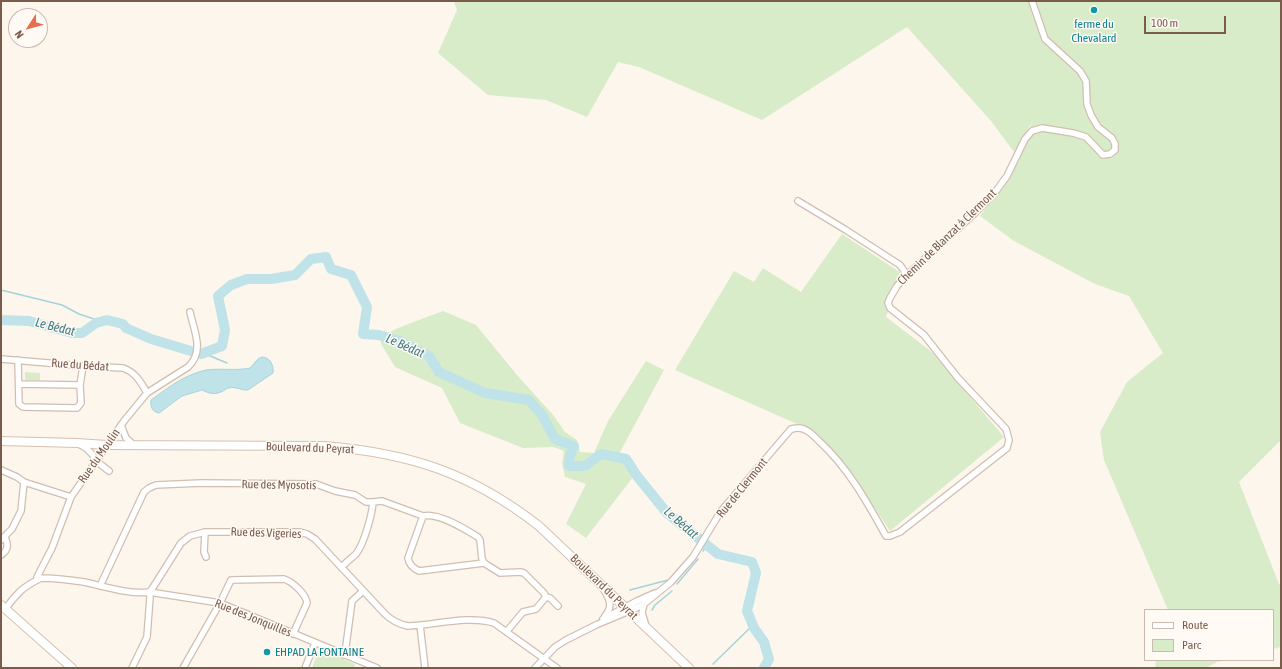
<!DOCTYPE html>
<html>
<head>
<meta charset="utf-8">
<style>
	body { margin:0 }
	#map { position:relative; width:1282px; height:669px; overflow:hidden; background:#fdf6ec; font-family:"Asap Condensed",sans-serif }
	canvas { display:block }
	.frame { position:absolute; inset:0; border:2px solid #7a5c4d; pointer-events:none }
	.legend { position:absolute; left:1144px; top:609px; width:130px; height:52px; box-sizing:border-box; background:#fffaf3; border:1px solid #cabbb1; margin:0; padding:5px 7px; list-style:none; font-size:12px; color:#7a5c4d }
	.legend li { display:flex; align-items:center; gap:8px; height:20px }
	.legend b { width:20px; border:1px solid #cabbb1 }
	.north { position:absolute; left:8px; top:8px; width:40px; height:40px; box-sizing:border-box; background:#fffaf3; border:1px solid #cabbb1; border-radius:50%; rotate:234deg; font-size:11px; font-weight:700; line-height:16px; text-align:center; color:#7a5c4d }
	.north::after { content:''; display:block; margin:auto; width:14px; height:18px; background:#e76f51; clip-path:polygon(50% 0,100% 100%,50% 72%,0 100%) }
	.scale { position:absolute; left:1144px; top:16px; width:82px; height:18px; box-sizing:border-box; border:2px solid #7a5c4d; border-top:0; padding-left:5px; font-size:12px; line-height:14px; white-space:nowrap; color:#7a5c4d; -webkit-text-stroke:3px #fffaf3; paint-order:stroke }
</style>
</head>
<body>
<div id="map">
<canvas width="1282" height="669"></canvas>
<div class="frame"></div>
<ul class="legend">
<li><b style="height:5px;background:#fff"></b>Route</li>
<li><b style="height:11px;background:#d8ecc9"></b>Parc</li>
</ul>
<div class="north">N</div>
<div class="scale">100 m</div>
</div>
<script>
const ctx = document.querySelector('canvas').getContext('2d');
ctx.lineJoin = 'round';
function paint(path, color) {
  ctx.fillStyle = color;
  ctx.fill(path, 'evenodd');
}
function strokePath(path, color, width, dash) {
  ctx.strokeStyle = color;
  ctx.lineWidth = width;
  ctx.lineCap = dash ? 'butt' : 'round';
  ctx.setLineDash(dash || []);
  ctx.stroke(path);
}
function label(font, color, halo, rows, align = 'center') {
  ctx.font = font + ' "Asap Condensed",sans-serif';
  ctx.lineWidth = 3;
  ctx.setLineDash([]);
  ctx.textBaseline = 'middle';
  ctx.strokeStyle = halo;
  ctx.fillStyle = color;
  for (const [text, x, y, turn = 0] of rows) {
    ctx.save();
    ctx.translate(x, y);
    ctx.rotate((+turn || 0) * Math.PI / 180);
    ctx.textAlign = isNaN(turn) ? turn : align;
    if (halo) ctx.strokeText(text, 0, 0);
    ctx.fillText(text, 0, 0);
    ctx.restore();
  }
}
const green = new Path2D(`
	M454 1H1281V440L1239 482 1279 584 1281 585V647L1273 649V610H1168L1104 460 1100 432 1127 382 1163 353 1129 296 1095 284 1014 241 980 216 1007 175 1033 120 1014 152 991 121 907 27 762 120 639 67 618 62 587 117 546 100 488 95 438 53 457 10Z
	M842 234 901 273 886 317 932 352 1004 437 890 531 846 465 821 440 797 424 675 370 734 271 754 282 763 268 801 292Z
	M443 311 476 325 517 375 554 416 565 432 577 440 580 452 594 453 608 421 646 361 664 370 619 454 633 460 637 472 586 538 566 524 586 484 565 477 562 463 564 451 553 447 523 448 460 423 442 388 395 367 381 344 380 337 398 328Z
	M25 372 40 373V380H25Z
	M319 649 355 664 354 668H312Z
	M1155 660H1226L1217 662 1206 668H1156Z`);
const water = new Path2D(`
	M262 357C270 357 274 365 273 373L248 390C242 391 236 386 229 388 227 388 225 390 223 391 215 395 210 394 202 390L182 396 159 413C152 412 150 406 151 400 169 387 184 375 206 370 220 368 236 371 250 368L258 359Z`);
const stream = new Path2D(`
	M1 290 62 305 79 314 100 321
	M203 353 227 363
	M703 545 706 547 703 551
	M677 584 698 559
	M630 590 668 580
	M652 610 655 605 672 591
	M713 664 753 625`);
const river = new Path2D(`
	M1 320 29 321 72 333H82L96 323 107 320 123 324 126 328 151 339 201 354 222 346 225 330 218 296 231 285 247 279H271L295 275 311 259 326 257 331 269 351 275 367 307 363 334 379 335 400 341 429 356 439 372 485 393 529 400 542 415 555 439 574 446 570 456 569 466H585L601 454 626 459 637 476 667 513 718 554 752 562 756 573 747 611 754 628 764 642 769 659 764 668`);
const street = new Path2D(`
	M798 201 846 230 900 265 907 275
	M1 359 83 366 123 368C135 372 141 382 147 393
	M18 360 19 404 23 407 77 408 81 403 80 385 83 366
	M19 384 80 385
	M121 425 126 438 134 445
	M79 444 86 448 92 454 96 461 109 471
	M1 470 17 477 24 482 71 497
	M423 516 408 558C409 564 412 568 419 571L484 563
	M205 532 204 552 206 557
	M1 540 12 529 21 511 24 482
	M1 555C9 550 8 544 5 537
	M342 567C346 562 352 558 356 554 364 544 372 515 373 502
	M41 578C55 578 70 580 84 582 103 586 130 595 149 592L152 589 181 543 190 536 205 532H300L307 534 315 539 385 614C392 621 398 624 408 626 435 625 469 615 494 623L557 668
	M100 586 144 492 149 488 156 485 201 483 316 484 335 491 355 495 366 502H373L382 501 423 516C438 512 465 529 478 537L480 540 482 559 484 563 500 573 520 572 524 573 544 593 546 597 536 609 523 612 507 631
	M604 590C610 600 613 606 605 616
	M546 597 550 598 558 606
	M644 604 642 613 646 626
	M6 608C18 592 23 587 41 578L37 577 52 548 71 497 124 421 147 393 188 367C205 351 194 331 190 312
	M603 619 637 601 655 593
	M420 625 425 668
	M344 655 346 646 352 601 363 591
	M132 668 147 637 150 597 149 592 220 603 377 668
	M183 668 220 603 231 580 284 579C293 582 306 594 307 603L293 634
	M305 668 315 643
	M535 668 555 647 566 640 598 624 634 609 644 604 671 582 693 557 721 511 791 429C793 429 795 428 797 428 806 427 814 436 820 442 849 469 867 502 886 536H890L900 532 1007 448 1009 440 1006 429 958 378 924 335 890 308 888 303 890 298 897 286 907 275 975 213 996 191 1007 176 1025 139 1032 131 1042 128 1073 133 1086 137 1103 155 1110 154 1115 150V144L1112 138 1098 127 1091 115 1087 104 1086 81 1080 71 1045 39 1032 1`);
const secondary = new Path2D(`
	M1 441 77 443 107 445 324 446C410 453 471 473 539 526L689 668
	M1 605 72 668`);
const markers = [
	[1094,10,4,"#0f9aa8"],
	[267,652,4,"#0f9aa8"]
];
const cultureNames = [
	["ferme du",1094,24],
	["Chevalard",1094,38],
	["EHPAD LA FONTAINE",275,652,"left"]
];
const streetNames = [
	["Chemin de Blanzat à Clermont",947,237,-44],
	["Rue du Bédat",80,365,4],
	["Boulevard du Peyrat",310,448,2],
	["Rue du Moulin",99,456,-55],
	["Rue des Myosotis",279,485,1],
	["Rue de Clermont",742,488,-51],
	["Rue des Vigeries",266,533,2],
	["Boulevard du Peyrat",604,587,44],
	["Rue des Jonquilles",253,618,22]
];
const waterNames = [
	["Le Bédat",55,327,14],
	["Le Bédat",405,346,24],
	["Le Bédat",681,523,41]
];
paint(green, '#d8ecc9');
paint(water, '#bfe3e8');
strokePath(water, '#a5d3da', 1);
strokePath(stream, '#a5d3da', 1.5);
strokePath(river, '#bfe3e8', 10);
strokePath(street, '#d1beb0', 8);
strokePath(secondary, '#d6c0b0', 10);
strokePath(street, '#fff', 5.5);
strokePath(secondary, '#fff', 8);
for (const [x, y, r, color] of markers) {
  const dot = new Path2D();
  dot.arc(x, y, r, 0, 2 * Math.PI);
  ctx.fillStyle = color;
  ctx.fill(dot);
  strokePath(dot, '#fffaf3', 1.5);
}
label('12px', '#0d838f', '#fffaf3', cultureNames);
label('12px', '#7a5c4d', '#fffaf3', streetNames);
label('italic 13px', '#437c86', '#fffaf3', waterNames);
</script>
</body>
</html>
